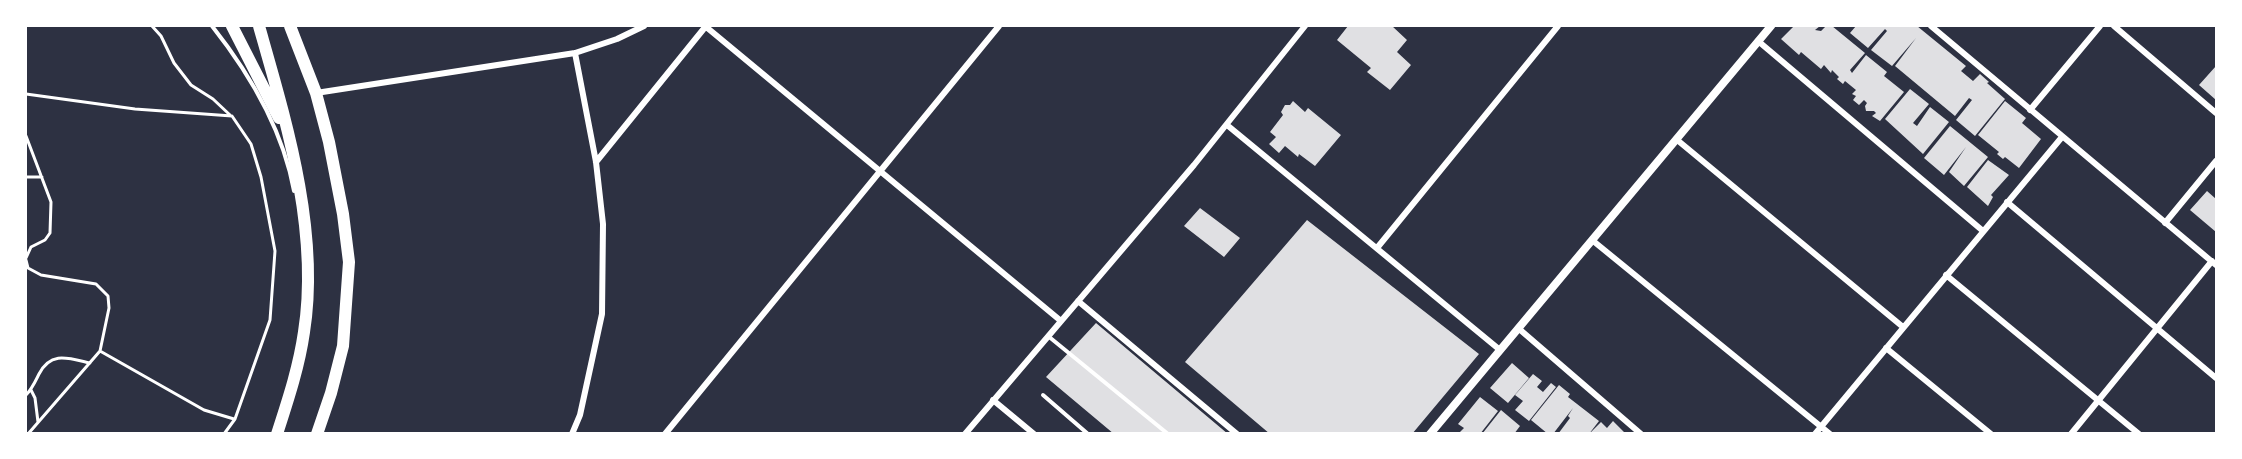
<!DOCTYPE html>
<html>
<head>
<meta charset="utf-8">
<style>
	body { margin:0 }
	#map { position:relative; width:2242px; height:459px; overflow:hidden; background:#2d3142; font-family:Spectral,serif }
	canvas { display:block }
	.frame { position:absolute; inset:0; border:27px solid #fff; pointer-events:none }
</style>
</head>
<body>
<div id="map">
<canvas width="2242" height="459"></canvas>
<div class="frame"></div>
</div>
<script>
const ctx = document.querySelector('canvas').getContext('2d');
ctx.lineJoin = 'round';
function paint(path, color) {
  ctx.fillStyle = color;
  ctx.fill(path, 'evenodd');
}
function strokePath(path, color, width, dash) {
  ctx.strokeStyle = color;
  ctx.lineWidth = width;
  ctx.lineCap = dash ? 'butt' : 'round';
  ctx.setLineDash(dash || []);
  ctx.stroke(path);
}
const building = new Path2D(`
	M1348 26H1392L1407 40 1397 52 1411 65 1390 90 1367 72 1371 68 1337 40Z
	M1794 26H1820L1815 30 1821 31 1826 26H1832L1865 53 1850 70 1852 73 1866 55 1887 72 1884 76 1904 92 1880 121 1872 116 1876 113 1874 111H1866L1865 106 1867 103 1864 100 1859 105 1853 100 1856 96 1852 94 1856 90 1845 81 1843 84 1837 79 1839 77 1832 70 1831 73 1824 65 1821 69 1801 52 1799 55 1781 39Z
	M1856 26H1917L1966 66 1961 71 1973 81 1980 74 1989 82 1987 83 2005 99 1975 136 1956 120 1972 100 1969 98 1955 116 1895 66 1916 38 1892 66 1871 50 1887 31 1885 29 1868 48 1850 33Z
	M2216 66V100L2199 85Z
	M1910 89 1929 104 1913 123 1917 126 1930 107 1949 122 1923 154 1885 119Z
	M1293 101 1305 112 1308 108 1341 135 1315 166 1299 154 1298 157 1285 146 1279 153 1269 144 1276 137 1270 132 1283 115 1281 112 1285 105H1290Z
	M2005 101 2026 118 2022 123 2041 139 2019 168 2005 157 2003 159 1997 154 1999 152 1978 135Z
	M1950 126 1988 157 1964 186 1949 172 1966 147 1944 175 1924 158Z
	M1988 160 2009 175 1991 195 1993 197 1988 206 1967 187Z
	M2207 191 2216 199V232L2190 210Z
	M1200 208 1240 238 1224 257 1184 226Z
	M1307 220 1479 354 1412 434H1270L1185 362Z
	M1096 323 1228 434H1114L1046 377Z
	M1512 363 1529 378 1508 403 1490 388Z
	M1533 374 1542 381 1537 387 1543 392 1551 383 1556 387 1529 421 1515 410 1523 401 1515 395Z
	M1559 385 1570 394 1568 397 1599 421 1589 434H1558L1570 418 1568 416 1573 408 1553 434H1548L1531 420Z
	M1480 397 1498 411 1480 434H1462L1460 432 1464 428 1458 424Z
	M1501 410 1520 426 1514 434H1482Z
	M1613 421 1626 434 1591 432 1601 422 1607 428Z`);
const path = new Path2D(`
	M152 26 161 36 174 63 191 85 213 99 230 115
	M26 94 135 109 232 116 251 144 261 177 275 251 270 320 235 419 224 434
	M26 136 51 202 50 233 45 240 31 247 26 258
	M26 177H42
	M26 260 28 268 41 275 96 284 108 296 109 308 100 351 28 434
	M100 351 204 410 234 419
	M31 390 35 398 38 422
	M26 395C32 389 35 382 39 374 51 351 68 358 90 363`);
const service = new Path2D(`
	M212 26C250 74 283 130 294 191
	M1048 336 1168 434
	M1043 395 1088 434`);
const minor = new Path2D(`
	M705 26 1061 321
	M1931 26 2216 265
	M2114 26 2216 113
	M1758 41 1983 231
	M316 93 575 53 617 39 644 26
	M2030 110 2100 26
	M1227 125 1500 350
	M1676 139 1903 327
	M596 162 706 26
	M2007 202 2216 378
	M2165 223 2216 161
	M1592 240 1830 434
	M1377 248 1558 26
	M1946 275 2139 434
	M1078 301 1237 434
	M1518 328 1641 434
	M1886 348 1991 434
	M993 400 1034 434
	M572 434 580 415 602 314 603 224 596 162 575 53
	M665 434 999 26
	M965 434 1194 165 1305 26
	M1815 434 2062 137
	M2071 434 2212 261`);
const tertiary = new Path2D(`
	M1430 434 1771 26`);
const trunk = new Path2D(`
	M232 26 279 118
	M259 26C286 121 320 231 304 332 299 367 288 400 277 434
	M290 26 316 93 329 142 343 214 349 262 343 346 331 393 317 434`);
paint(building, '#e0e0e3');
strokePath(path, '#fff', 3);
strokePath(service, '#fff', 4);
strokePath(minor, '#fff', 6);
strokePath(tertiary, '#fff', 8);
strokePath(trunk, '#fff', 12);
</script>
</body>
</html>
